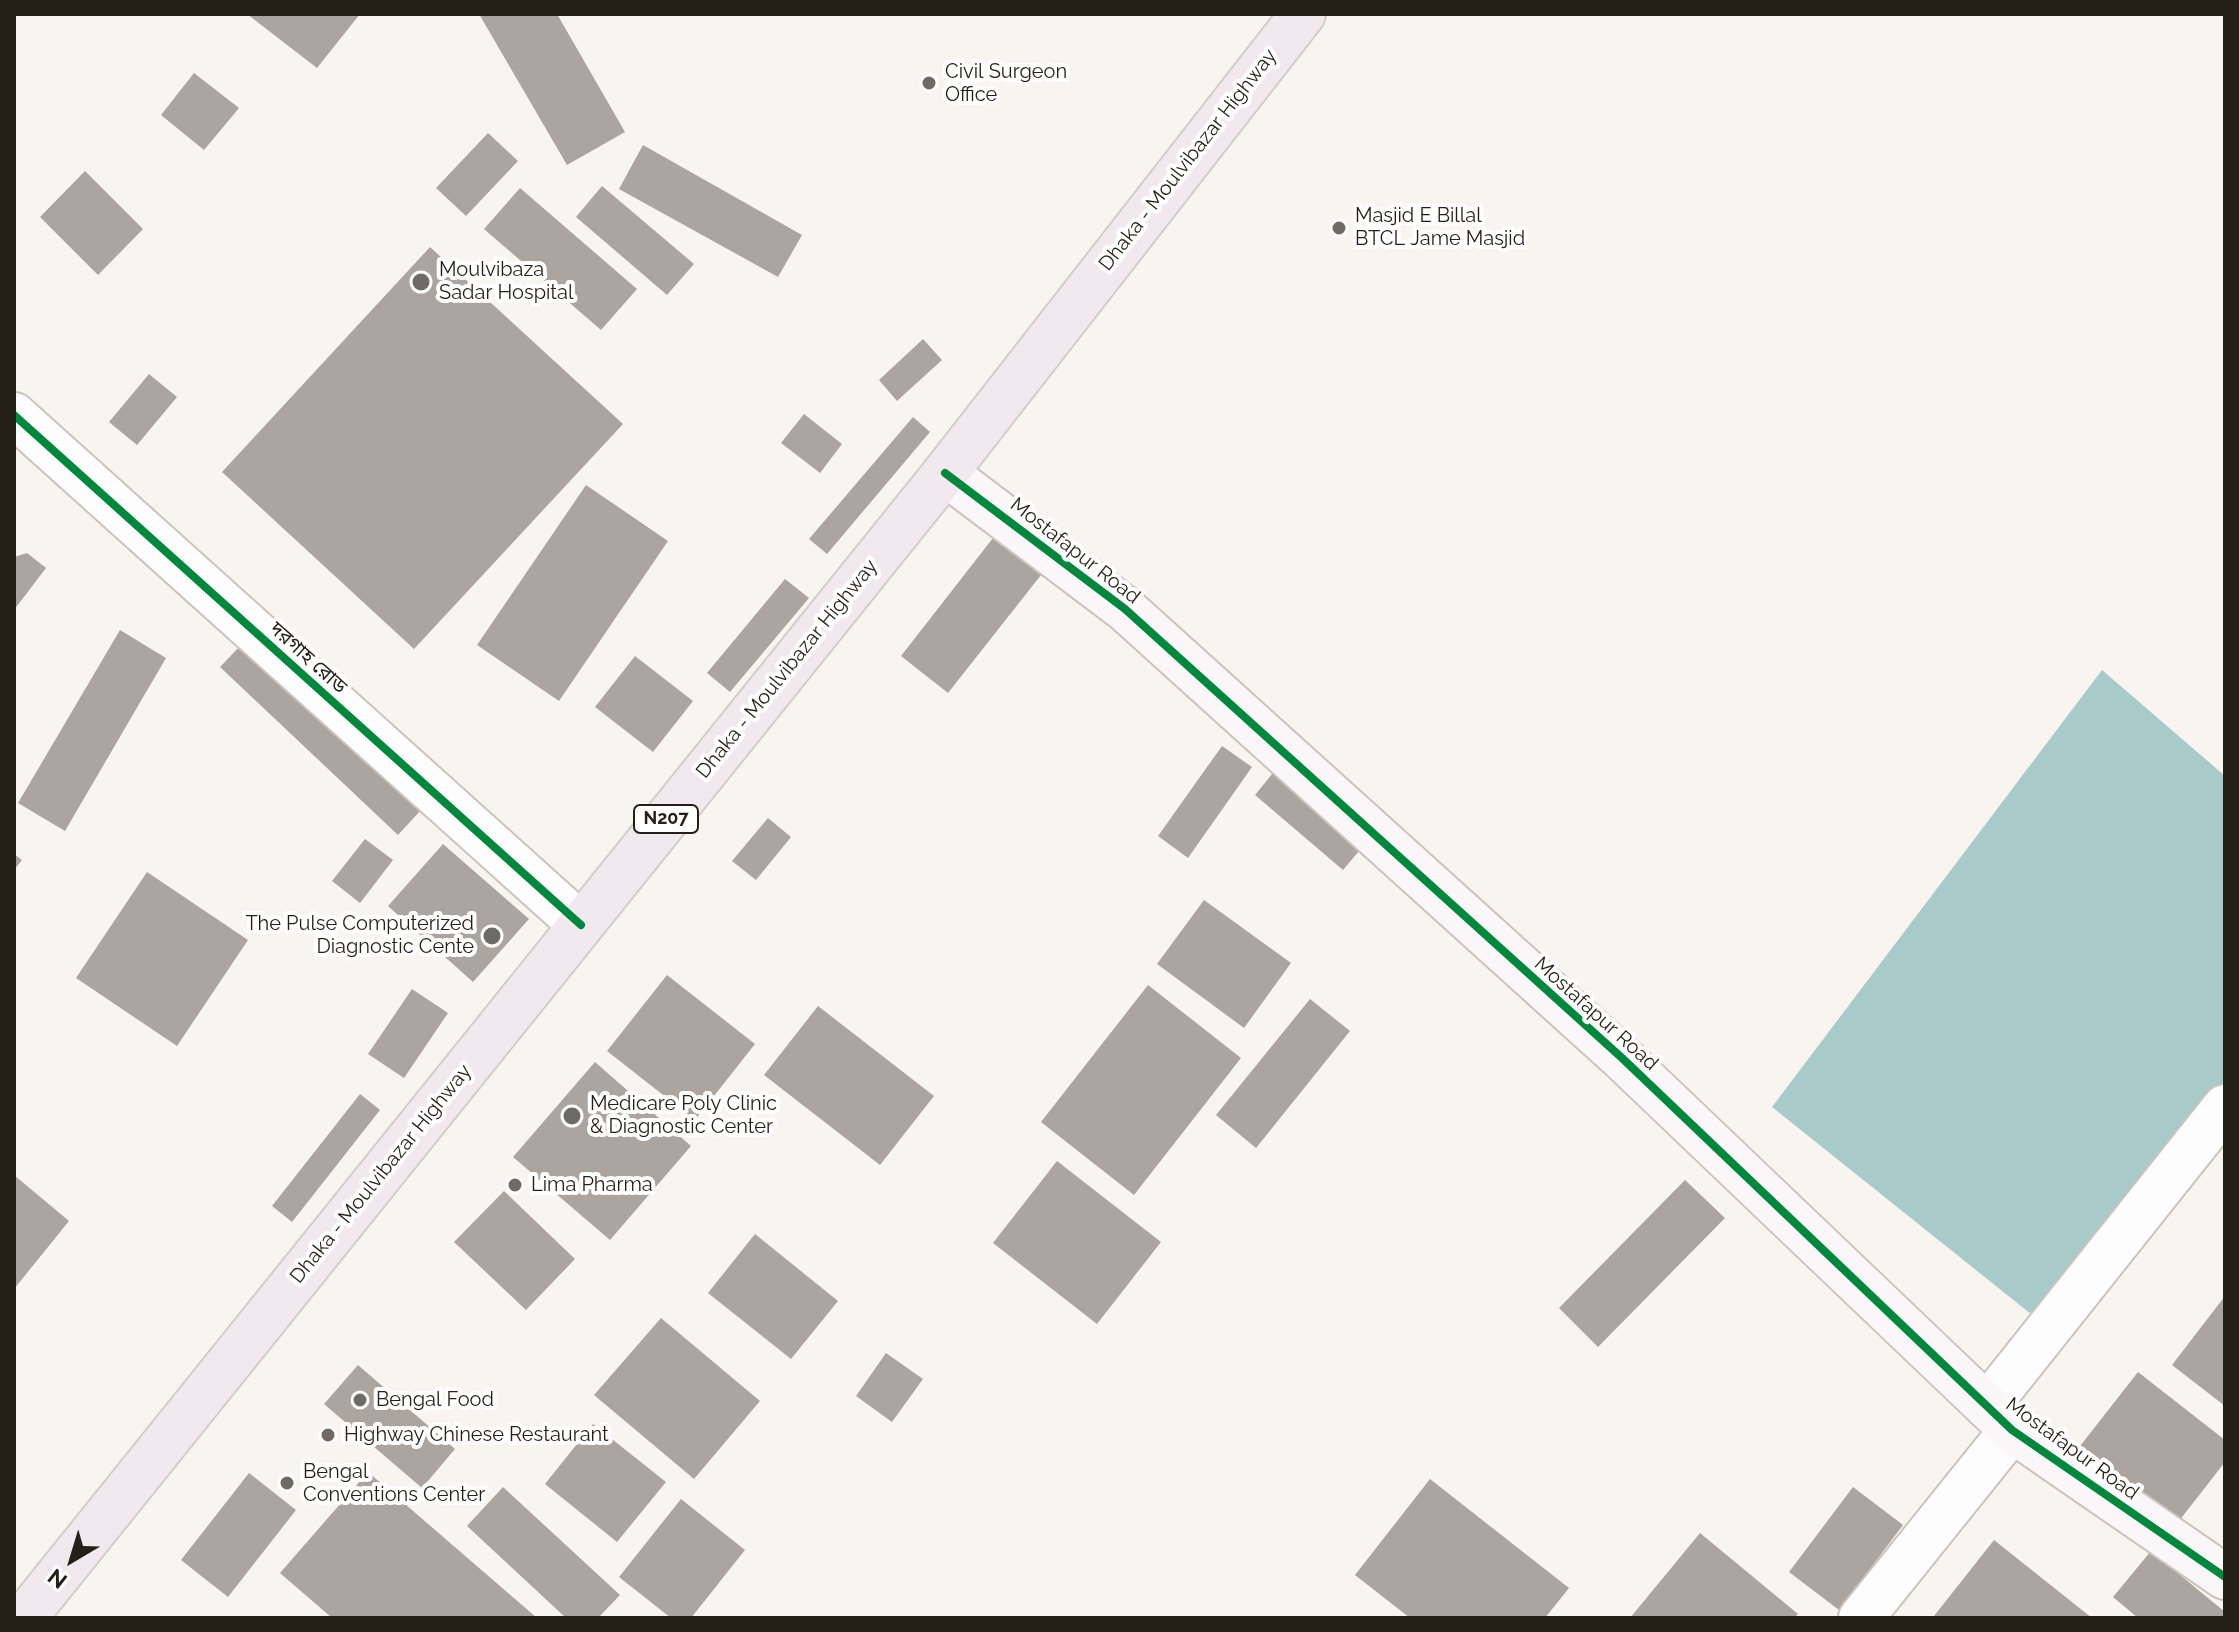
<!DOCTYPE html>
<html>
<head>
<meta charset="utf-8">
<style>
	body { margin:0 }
	#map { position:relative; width:2239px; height:1632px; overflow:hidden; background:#f8f4f0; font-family:Raleway,sans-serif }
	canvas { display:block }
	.frame { position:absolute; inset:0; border:16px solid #251f17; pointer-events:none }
	.north { position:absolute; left:32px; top:1520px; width:80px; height:80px; -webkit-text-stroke:6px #fff; paint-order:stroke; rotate:218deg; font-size:22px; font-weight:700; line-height:32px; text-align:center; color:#251f17 }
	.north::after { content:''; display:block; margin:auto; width:28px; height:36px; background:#251f17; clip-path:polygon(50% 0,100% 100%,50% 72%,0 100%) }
</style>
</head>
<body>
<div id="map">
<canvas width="2239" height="1632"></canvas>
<div class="frame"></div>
<div class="north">N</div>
</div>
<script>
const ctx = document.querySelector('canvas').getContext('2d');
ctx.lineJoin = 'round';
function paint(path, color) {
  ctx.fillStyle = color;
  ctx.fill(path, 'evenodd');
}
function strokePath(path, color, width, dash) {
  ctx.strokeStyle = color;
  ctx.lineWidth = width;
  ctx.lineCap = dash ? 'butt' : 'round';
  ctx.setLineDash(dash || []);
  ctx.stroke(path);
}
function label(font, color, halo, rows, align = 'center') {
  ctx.font = font + ' Raleway,"Noto Sans Bengali",sans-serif';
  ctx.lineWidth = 8;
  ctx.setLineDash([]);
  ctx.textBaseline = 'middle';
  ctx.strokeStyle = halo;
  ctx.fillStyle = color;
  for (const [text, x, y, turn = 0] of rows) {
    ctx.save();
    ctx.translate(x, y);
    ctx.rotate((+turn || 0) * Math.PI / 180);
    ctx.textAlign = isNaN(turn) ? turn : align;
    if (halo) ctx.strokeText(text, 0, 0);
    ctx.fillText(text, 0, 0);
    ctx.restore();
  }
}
const water = new Path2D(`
	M2102 670 2225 776V1082L2036 1318 1772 1107Z`);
const building = new Path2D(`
	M247 14H360L317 68Z
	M479 14H557L625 132 567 165Z
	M194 73 239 108 204 150 161 115Z
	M488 133 518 161 466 216 436 188Z
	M643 145 802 235 778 277 619 189Z
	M85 171 143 229 98 275 40 217Z
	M602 186 694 264 667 295 576 217Z
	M520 188 637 289 601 330 484 229Z
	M430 247 623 424 414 649 222 472Z
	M923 339 942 360 897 401 879 380Z
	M149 374 177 397 137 445 109 422Z
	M804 414 842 444 820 473 781 443Z
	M913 417 930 432 827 554 809 539Z
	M586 485 668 541 559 701 477 645Z
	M993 538 1041 575 948 693 901 656Z
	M27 553 46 568 14 610V557Z
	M785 579 809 598 730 692 707 673Z
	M120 630 166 658 65 831 18 803Z
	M242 644 420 811 398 835 220 667Z
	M635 656 693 701 653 752 595 707Z
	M1222 746 1252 767 1188 858 1158 836Z
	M1277 768 1365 844 1343 870 1255 795Z
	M768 818 791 837 756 880 732 861Z
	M365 839 393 860 360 903 332 881Z
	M443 844 529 919 473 982 388 906Z
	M14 854 22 860 14 870Z
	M147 872 248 940 177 1046 76 978Z
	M1204 900 1291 963 1244 1028 1157 964Z
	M667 975 755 1044 695 1120 607 1051Z
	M1148 985 1241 1058 1134 1195 1041 1122Z
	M412 989 448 1013 404 1078 368 1054Z
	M1310 999 1350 1031 1256 1148 1216 1115Z
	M818 1006 934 1096 880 1165 764 1075Z
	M595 1062 691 1146 610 1240 513 1157Z
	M360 1094 380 1110 292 1222 272 1206Z
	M1057 1161 1161 1242 1097 1324 993 1243Z
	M14 1175 69 1221 14 1289Z
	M1685 1180 1725 1218 1598 1347 1559 1308Z
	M504 1191 575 1259 526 1310 454 1242Z
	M755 1234 838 1301 791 1359 708 1293Z
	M2225 1296V1406L2172 1365Z
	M661 1318 760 1401 694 1479 594 1395Z
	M886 1353 923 1379 892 1422 856 1396Z
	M358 1365 455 1449 422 1488 324 1404Z
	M2138 1372 2225 1440V1462L2175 1526 2077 1450Z
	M593 1424 666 1482 617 1542 545 1484Z
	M368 1472 537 1618H332L280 1573Z
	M249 1473 296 1510 228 1597 181 1560Z
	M1430 1479 1569 1588 1545 1618H1410L1355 1575Z
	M503 1487 620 1595 598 1618H566L467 1526Z
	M1853 1487 1903 1525 1839 1610 1789 1572Z
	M681 1499 745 1550 691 1618H671L619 1577Z
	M1700 1533 1798 1614 1794 1618H1630Z
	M1994 1540 2092 1618 1934 1616Z
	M2151 1551 2225 1612V1618H2138L2113 1597Z`);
const street = new Path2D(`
	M14 415 581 925
	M1987 1406 2225 1107
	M1861 1618 2012 1430`);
const secondary = new Path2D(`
	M945 473 1125 609 1622 1058 2012 1430 2225 1577`);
const highway = new Path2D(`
	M24 1618 945 473 1303 14`);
const cycleway = new Path2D(`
	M14 415 581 925
	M945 473 1125 609 1622 1058 2012 1430 2225 1577`);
const markers = [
	[929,83,8,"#6f6a63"],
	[1339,228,8,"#6f6a63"],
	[421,282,10,"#6f6a63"],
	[492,936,10,"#6f6a63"],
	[572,1116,10,"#6f6a63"],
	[515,1185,8,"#6f6a63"],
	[360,1400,8,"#6f6a63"],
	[328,1435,8,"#6f6a63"],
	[287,1483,8,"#6f6a63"]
];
const shields = [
	[666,819,64]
];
const shieldNames = [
	["N207",666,819]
];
const poiNames = [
	["Civil Surgeon",945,72],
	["Office",945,95],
	["Masjid E Billal",1355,216],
	["BTCL Jame Masjid",1355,239],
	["Moulvibaza",439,270],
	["Sadar Hospital",439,293],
	["The Pulse Computerized",474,924,"right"],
	["Diagnostic Cente",474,947,"right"],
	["Medicare Poly Clinic",590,1104],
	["& Diagnostic Center",590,1127],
	["Lima Pharma",531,1185],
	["Bengal Food",376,1400],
	["Highway Chinese Restaurant",344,1435],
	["Bengal",303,1472],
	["Conventions Center",303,1495]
];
const streetNames = [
	["Dhaka - Moulvibazar Highway",1188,160,-52],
	["Mostafapur Road",1075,551,38],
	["দরগাহ রোড",308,658,42],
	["Dhaka - Moulvibazar Highway",787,669,-51],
	["Mostafapur Road",1596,1014,42],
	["Dhaka - Moulvibazar Highway",381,1174,-51],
	["Mostafapur Road",2072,1449,36]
];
paint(water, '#a8cac9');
paint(building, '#aca49e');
strokePath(street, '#c9c4be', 48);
strokePath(secondary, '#c9c4be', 48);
strokePath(highway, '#d1cecb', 48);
strokePath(street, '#fefdfd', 44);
strokePath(secondary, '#fbf7f8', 44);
strokePath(highway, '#f2e9ee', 44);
strokePath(cycleway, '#00873e', 8);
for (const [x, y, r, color] of markers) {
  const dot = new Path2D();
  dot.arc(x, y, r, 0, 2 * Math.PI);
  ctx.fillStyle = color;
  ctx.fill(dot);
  strokePath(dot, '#fff', 3);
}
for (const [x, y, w] of shields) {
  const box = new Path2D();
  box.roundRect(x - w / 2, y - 14, w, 28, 6);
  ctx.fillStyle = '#fff';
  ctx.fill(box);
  strokePath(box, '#251f17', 2);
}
label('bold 18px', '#251f17', null, shieldNames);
label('20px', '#251f17', '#fff', poiNames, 'left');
label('20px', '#251f17', '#fff', streetNames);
</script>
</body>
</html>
